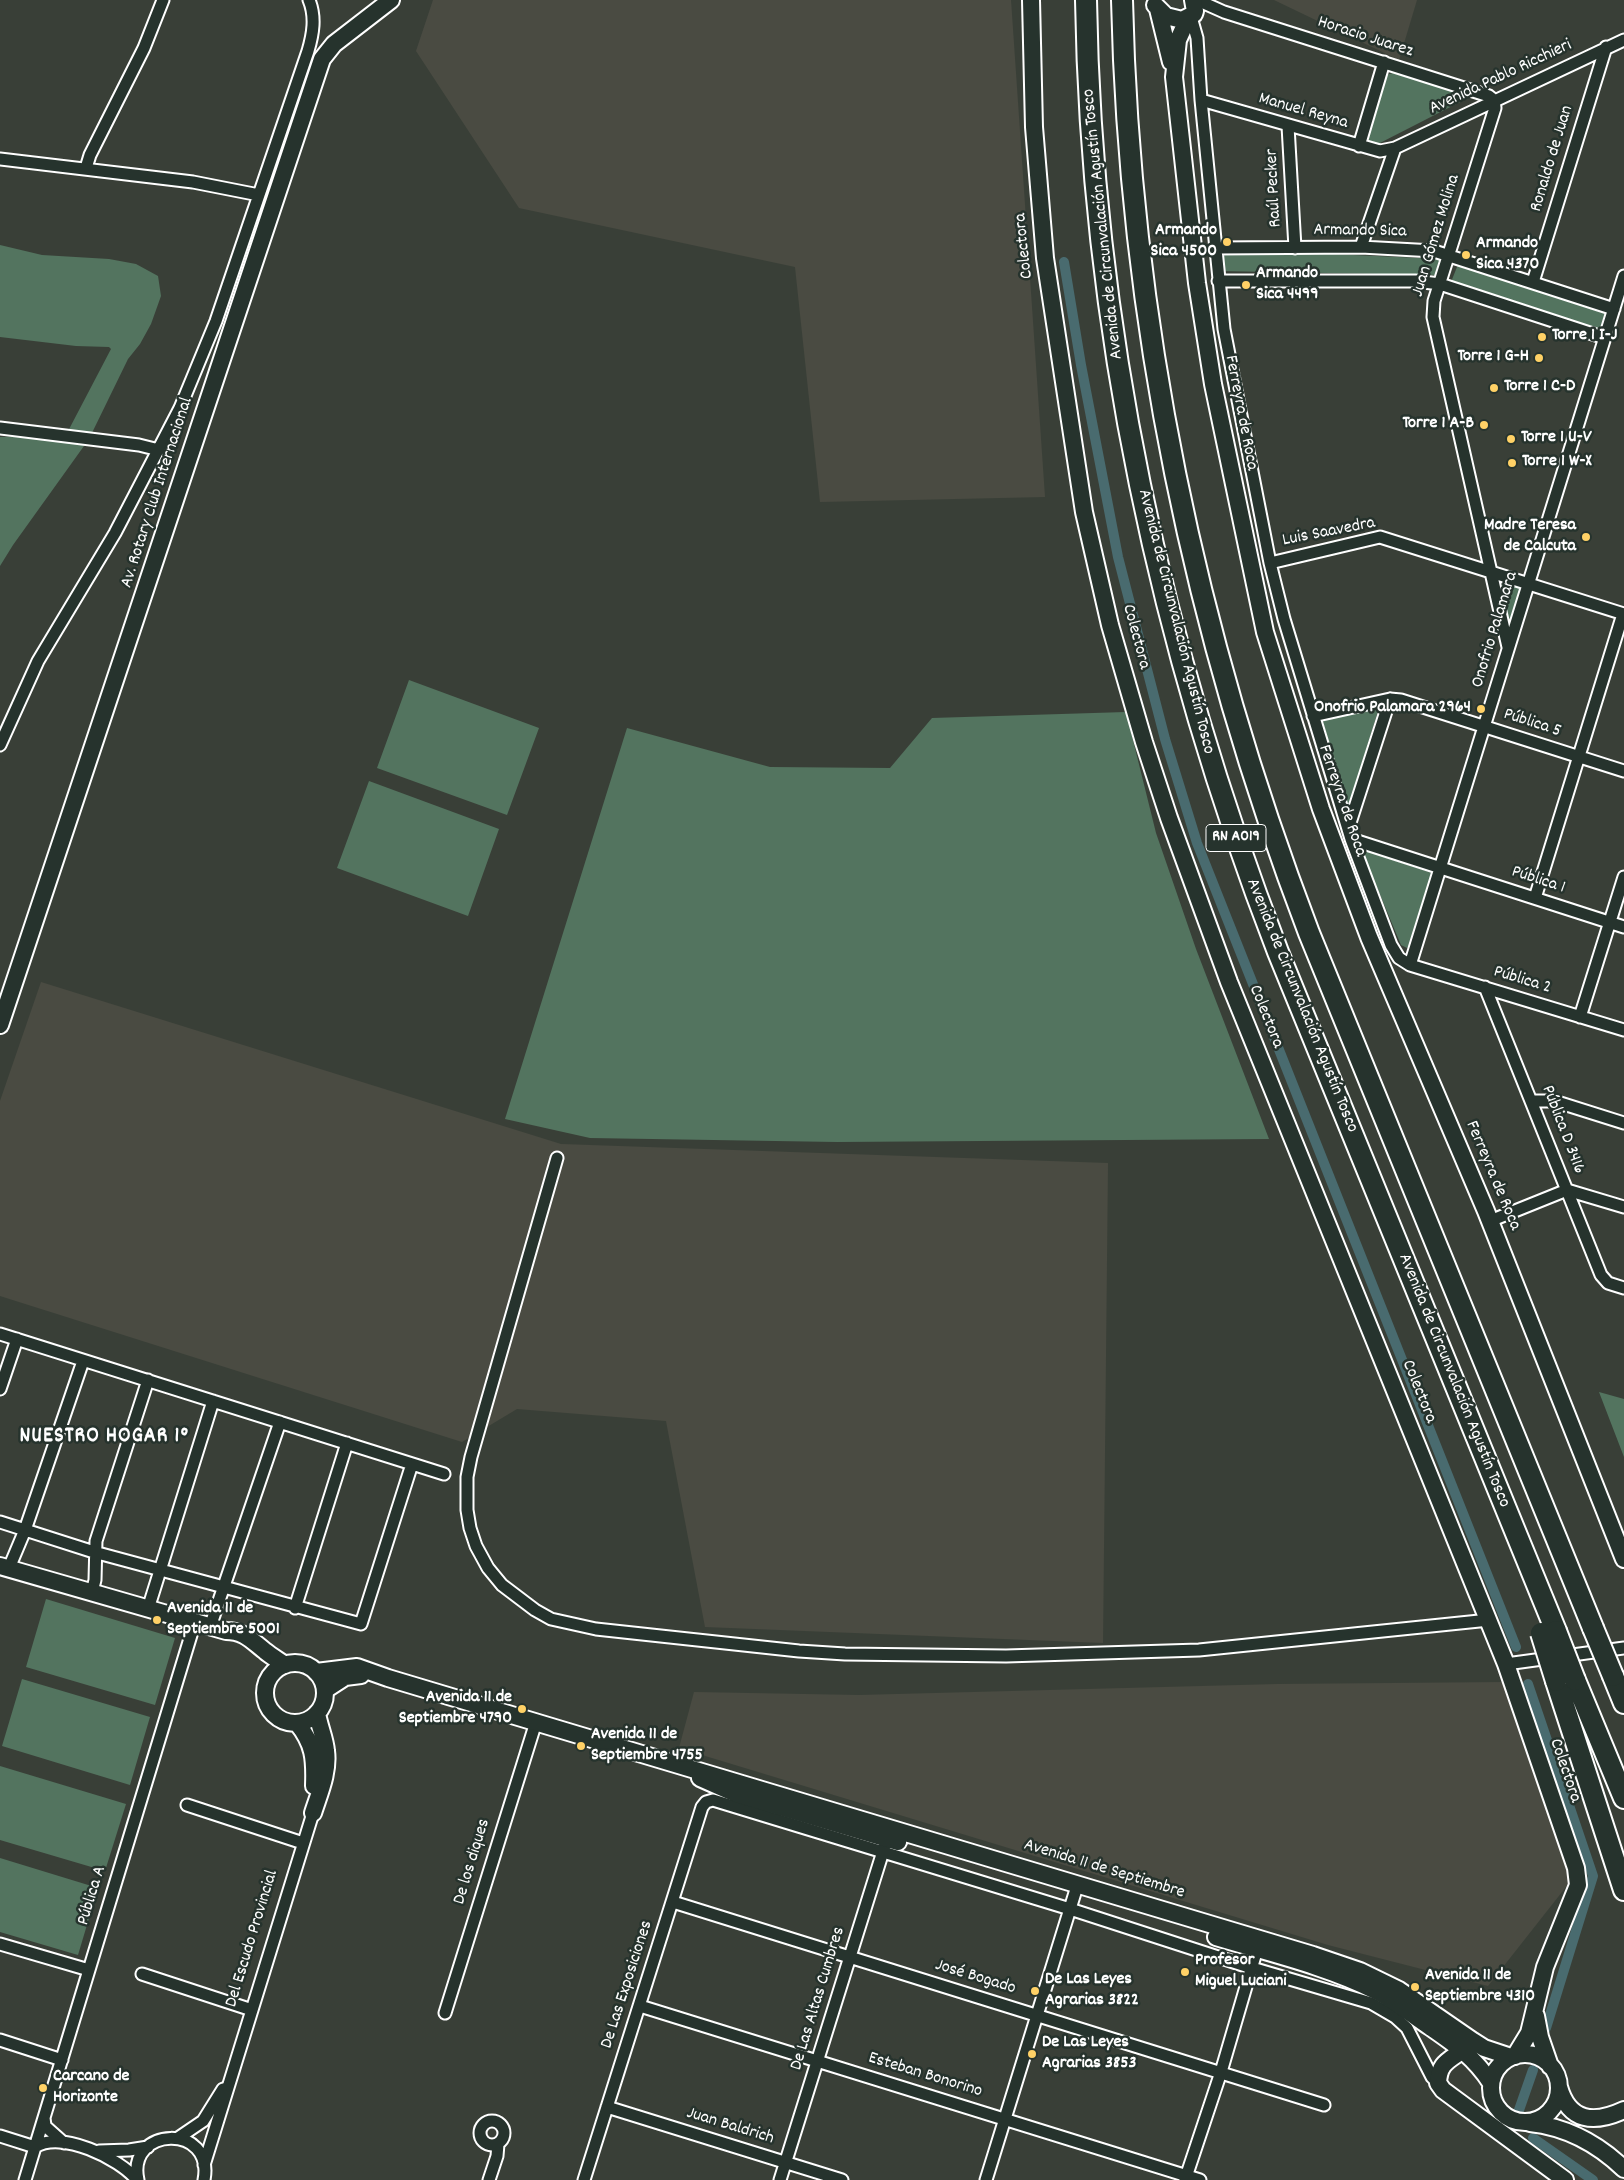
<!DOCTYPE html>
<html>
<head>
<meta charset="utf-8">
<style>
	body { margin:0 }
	canvas { display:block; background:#393f37 }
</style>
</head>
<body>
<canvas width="1624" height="2180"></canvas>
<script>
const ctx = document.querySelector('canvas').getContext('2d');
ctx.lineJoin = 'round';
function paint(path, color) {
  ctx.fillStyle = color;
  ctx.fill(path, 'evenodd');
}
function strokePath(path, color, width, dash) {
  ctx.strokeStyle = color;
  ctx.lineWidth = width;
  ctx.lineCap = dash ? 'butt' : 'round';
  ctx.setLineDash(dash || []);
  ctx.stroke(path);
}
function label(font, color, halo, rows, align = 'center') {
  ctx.font = font + ' Dekko,sans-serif';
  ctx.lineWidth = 5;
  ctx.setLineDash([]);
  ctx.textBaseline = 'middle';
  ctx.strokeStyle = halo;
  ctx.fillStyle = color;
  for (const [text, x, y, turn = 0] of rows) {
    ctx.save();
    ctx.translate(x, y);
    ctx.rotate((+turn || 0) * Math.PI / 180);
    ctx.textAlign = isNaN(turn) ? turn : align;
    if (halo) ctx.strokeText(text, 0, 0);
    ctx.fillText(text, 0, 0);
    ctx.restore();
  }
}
const built = new Path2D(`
	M433 0H1011L1045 497 820 502 795 267 519 208 416 51Z
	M1274 0H1417L1399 60Z
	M41 982 561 1144 1108 1163 1103 1643 705 1627 666 1421 517 1409 462 1442 0 1296V1101Z
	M1507 1682 1573 1878 1488 1986 1328 1945 679 1748 694 1692 859 1695 1278 1684Z`);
const green = new Path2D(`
	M1393 73 1461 93 1465 97 1462 101 1376 145 1368 143 1367 138 1386 75Z
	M0 245 42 255 109 259 136 264 158 276 161 296 151 324 140 344 128 359 89 439 13 545 0 566V437L66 435 111 349 109 347 76 346 0 337Z
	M1331 254 1442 259 1436 275 1218 271 1215 255Z
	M1459 262 1608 315 1603 333 1451 282Z
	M1504 581 1521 587 1511 623 1508 620 1501 587Z
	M409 680 539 728 507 815 377 768Z
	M1372 706 1376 708 1378 711 1348 809 1323 722 1325 720Z
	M1126 712 1156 833 1196 949 1269 1139 837 1142 590 1138 505 1119 627 728 770 767 890 768 932 718Z
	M369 781 499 829 468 916 337 868Z
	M1366 851 1432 873 1410 946 1407 948 1401 945 1363 854Z
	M1599 1392 1624 1399V1457Z
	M46 1599 175 1638 155 1705 26 1667Z
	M22 1679 150 1717 130 1785 2 1746Z
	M0 1766 126 1804 105 1871 0 1840Z
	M0 1858 98 1888 78 1955 0 1932Z`);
const canal = new Path2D(`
	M1064 262 1081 365 1118 557 1165 739 1197 843 1516 1647
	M1528 1684 1593 1876 1546 2028
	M1519 2110 1533 2070
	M1533 2138 1593 2180`);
const street = new Path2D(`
	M1197 0 1224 12 1489 96 1494 100
	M1191 17 1197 38 1201 100 1224 329 1270 563 1284 619 1351 839 1391 945 1399 958 1410 965 1624 1030
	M1201 100 1380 151 1395 148 1624 40
	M1494 100 1495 108 1434 301 1433 317 1508 647
	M1288 126 1295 248
	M1359 146 1384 62
	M0 159 193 182 259 195
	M86 168 90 155 144 48 163 0
	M1361 247 1395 148
	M1215 248 1361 247 1434 251 1614 309
	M1218 281H1415L1440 284 1605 338
	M1533 282 1606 47
	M0 428 139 445 159 450
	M1270 563 1380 537 1624 614
	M1313 716 1390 699 1401 700 1624 771
	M0 745 38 661 115 533 180 408 216 321 308 51C313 34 316 17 309 0
	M1348 829 1390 699
	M1351 839 1624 927
	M1535 898 1623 614
	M1410 965 1624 276
	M1485 987 1601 1275 1608 1283 1624 1288
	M1580 1017 1624 877
	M1532 1101H1554L1624 1123
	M557 1158 471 1457 467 1477V1510L470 1528 476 1546 488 1568 502 1585 535 1610 551 1619 596 1629 799 1651 845 1654 1006 1656 1199 1650 1489 1620
	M1490 1221 1567 1190 1624 1207
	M0 1334 444 1474
	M0 1389 17 1339
	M0 1522 94 1552 361 1624 412 1464
	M9 1568 25 1530 83 1361
	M92 1592 95 1580 96 1541 148 1380
	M295 1608 347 1443
	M148 1609 213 1401
	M210 1627 280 1422
	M1506 1664 1624 1648
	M187 1805 303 1843
	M673 1902 1324 2105
	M0 1944 89 1970
	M142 1974 252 2010
	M640 2006 1200 2180
	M445 2013 536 1722
	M0 2040 62 2060
	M607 2107 842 2180
	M44 2118 45 2126 64 2143
	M480 2133a12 12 0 1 1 24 0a12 12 0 1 1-24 0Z
	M0 2136 35 2147
	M178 2138 203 2121 223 2089
	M35 2147C61 2130 119 2158 137 2180
	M99 2151 129 2150 148 2147
	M204 2165 313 1813
	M25 2180 195 1622
	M138 2180C126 2126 215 2123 204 2180
	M489 2180 497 2156 498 2144
	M584 2180 702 1807 706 1802 713 1800 1070 1909 1252 1968 1371 2003 1395 2017 1407 2028 1432 2077 1438 2083
	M780 2180 885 1845
	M986 2180 1078 1883
	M1185 2180 1221 2072 1257 1949`);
const secondary = new Path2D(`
	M1031 0 1034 127 1045 258 1084 512 1110 625 1144 742 1169 818 1229 982 1506 1664 1576 1868 1578 1885 1545 1967 1529 2033 1515 2056
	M1155 5 1166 16 1182 20 1194 14 1195 11 1193 0
	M1158 9 1171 62
	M1188 18 1178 40 1174 77 1197 283 1213 384 1265 632 1321 809 1369 937 1486 1211 1624 1559
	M0 1025 322 59 334 44 391 0
	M0 1566 226 1631C244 1631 251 1640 265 1651 271 1656 278 1660 285 1665
	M265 1693a30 30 0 1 1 60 0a30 30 0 1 1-60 0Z
	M316 1672 357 1667 388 1678 1313 1955 1360 1971 1399 1990 1473 2041 1484 2048 1511 2057
	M325 1690 345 1677 361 1675
	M297 1723C314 1744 315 1759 314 1786
	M700 1778 736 1794 898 1842
	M313 1813C319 1794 329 1772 326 1751 325 1738 319 1726 317 1713
	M1216 1937C1269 1953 1326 1966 1376 1991 1395 2001 1412 2015 1430 2027 1456 2045 1474 2057 1491 2083
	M1536 2016 1540 2037 1550 2066
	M1463 2050C1448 2061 1439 2063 1438 2083L1443 2090 1565 2180
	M1491 2088a34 34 0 1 1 68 0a34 34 0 1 1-68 0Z
	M1559 2087C1569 2122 1594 2124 1624 2110
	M1530 2123C1567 2127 1597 2143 1624 2169`);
const highway = new Path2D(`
	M1086 0C1091 326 1161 649 1278 952L1556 1631
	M1122 0C1129 319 1195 635 1309 933L1593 1628
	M1613 1676 1624 1703
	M1575 1680 1624 1798
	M1556 1681 1624 1890`);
const highwayBridge = new Path2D(`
	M1593 1628 1613 1676
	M1556 1631 1575 1680
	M1541 1633 1556 1681`);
const markers = [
	[1227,242,5,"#ffd166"],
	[1466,255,5,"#ffd166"],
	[1246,285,5,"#ffd166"],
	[1542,337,5,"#ffd166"],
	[1539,358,5,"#ffd166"],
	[1494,388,5,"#ffd166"],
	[1484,425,5,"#ffd166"],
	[1511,439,5,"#ffd166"],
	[1512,463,5,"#ffd166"],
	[1586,537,5,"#ffd166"],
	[1481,709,5,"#ffd166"],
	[157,1620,5,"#ffd166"],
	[522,1709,5,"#ffd166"],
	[581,1746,5,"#ffd166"],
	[1185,1972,5,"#ffd166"],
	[1415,1987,5,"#ffd166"],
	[1035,1991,5,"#ffd166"],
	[1032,2054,5,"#ffd166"],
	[43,2088,5,"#ffd166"]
];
const shields = [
	[1236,838,60]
];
const shieldNames = [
	["RN A019",1236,838]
];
const streetNames = [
	["Horacio Juarez",1365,38,18],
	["Avenida Pablo Ricchieri",1501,78,-25],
	["Manuel Reyna",1303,112,16],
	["Ronaldo de Juan",1553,159,-73],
	["Raúl Pecker",1275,188,-93],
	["Avenida de Circunvalación Agustín Tosco",1104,224,-96],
	["Armando Sica",1360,232,1],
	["Juan Gómez Molina",1437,236,-73],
	["Colectora",1025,246,-96],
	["Ferreyra de Roca",1240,413,79],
	["Av. Rotary Club Internacional",158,493,-72],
	["Luis Saavedra",1329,533,-11],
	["Avenida de Circunvalación Agustín Tosco",1175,622,76],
	["Onofrio Palamara",1496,630,-73],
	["Colectora",1135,637,75],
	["Pública 5",1532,724,18],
	["Ferreyra de Roca",1341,801,71],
	["Pública 1",1538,881,18],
	["Pública 2",1522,981,17],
	["Avenida de Circunvalación Agustín Tosco",1301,1006,68],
	["Colectora",1265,1017,68],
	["Pública D 3416",1562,1130,69],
	["Ferreyra de Roca",1492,1176,67],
	["Avenida de Circunvalación Agustín Tosco",1453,1381,68],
	["Colectora",1418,1392,68],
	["Colectora",1564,1771,71],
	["De los diques",473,1862,-73],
	["Avenida 11 de Septiembre",1104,1870,17],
	["Pública A",93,1896,-73],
	["Del Escudo Provincial",253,1939,-73],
	["José Bogado",975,1978,17],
	["De Las Exposiciones",628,1985,-72],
	["De Las Altas Cumbres",819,1999,-73],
	["Esteban Bonorino",925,2076,17],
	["Juan Baldrich",730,2127,17]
];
const poiNames = [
	["Armando",1217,232,"right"],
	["Sica 4500",1217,253,"right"],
	["Armando",1476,245],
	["Sica 4370",1476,266],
	["Armando",1256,275],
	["Sica 4499",1256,296],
	["Torre 1 I-J",1552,337],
	["Torre 1 G-H",1529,358,"right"],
	["Torre 1 C-D",1504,388],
	["Torre 1 A-B",1474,425,"right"],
	["Torre 1 U-V",1521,439],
	["Torre 1 W-X",1522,463],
	["Madre Teresa",1576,527,"right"],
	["de Calcuta",1576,548,"right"],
	["Onofrio Palamara 2964",1471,709,"right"],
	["Avenida 11 de",167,1610],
	["Septiembre 5001",167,1631],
	["Avenida 11 de",512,1699,"right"],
	["Septiembre 4790",512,1720,"right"],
	["Avenida 11 de",591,1736],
	["Septiembre 4755",591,1757],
	["Profesor",1195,1962],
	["Miguel Luciani",1195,1983],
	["Avenida 11 de",1425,1977],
	["Septiembre 4310",1425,1998],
	["De Las Leyes",1045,1981],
	["Agrarias 3822",1045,2002],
	["De Las Leyes",1042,2044],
	["Agrarias 3853",1042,2065],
	["Carcano de",53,2078],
	["Horizonte",53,2099]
];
const districtNames = [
	["NUESTRO HOGAR 1°",104,1438]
];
paint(built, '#4a4b42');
paint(green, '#53745f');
strokePath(canal, '#496b6f', 10);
strokePath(street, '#fff', 15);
strokePath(secondary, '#fff', 20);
strokePath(highway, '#fff', 24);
strokePath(street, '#26332d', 11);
strokePath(secondary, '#26332d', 16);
strokePath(highway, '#26332d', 20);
strokePath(highwayBridge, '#fff', 24, []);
strokePath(highwayBridge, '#26332d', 20);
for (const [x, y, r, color] of markers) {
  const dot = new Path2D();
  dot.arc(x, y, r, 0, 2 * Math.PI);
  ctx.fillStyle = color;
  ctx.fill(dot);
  strokePath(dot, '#26332d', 2);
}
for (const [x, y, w] of shields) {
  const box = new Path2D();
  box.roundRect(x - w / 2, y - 13.5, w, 27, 4);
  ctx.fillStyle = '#26332d';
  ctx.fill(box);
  strokePath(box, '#fff', 1);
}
label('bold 16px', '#fff', null, shieldNames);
label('18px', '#fff', '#26332d', streetNames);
label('bold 18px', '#fff', '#26332d', poiNames, 'left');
ctx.letterSpacing = '1px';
label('bold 22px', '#fff', '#26332d', districtNames);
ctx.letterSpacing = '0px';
</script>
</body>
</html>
